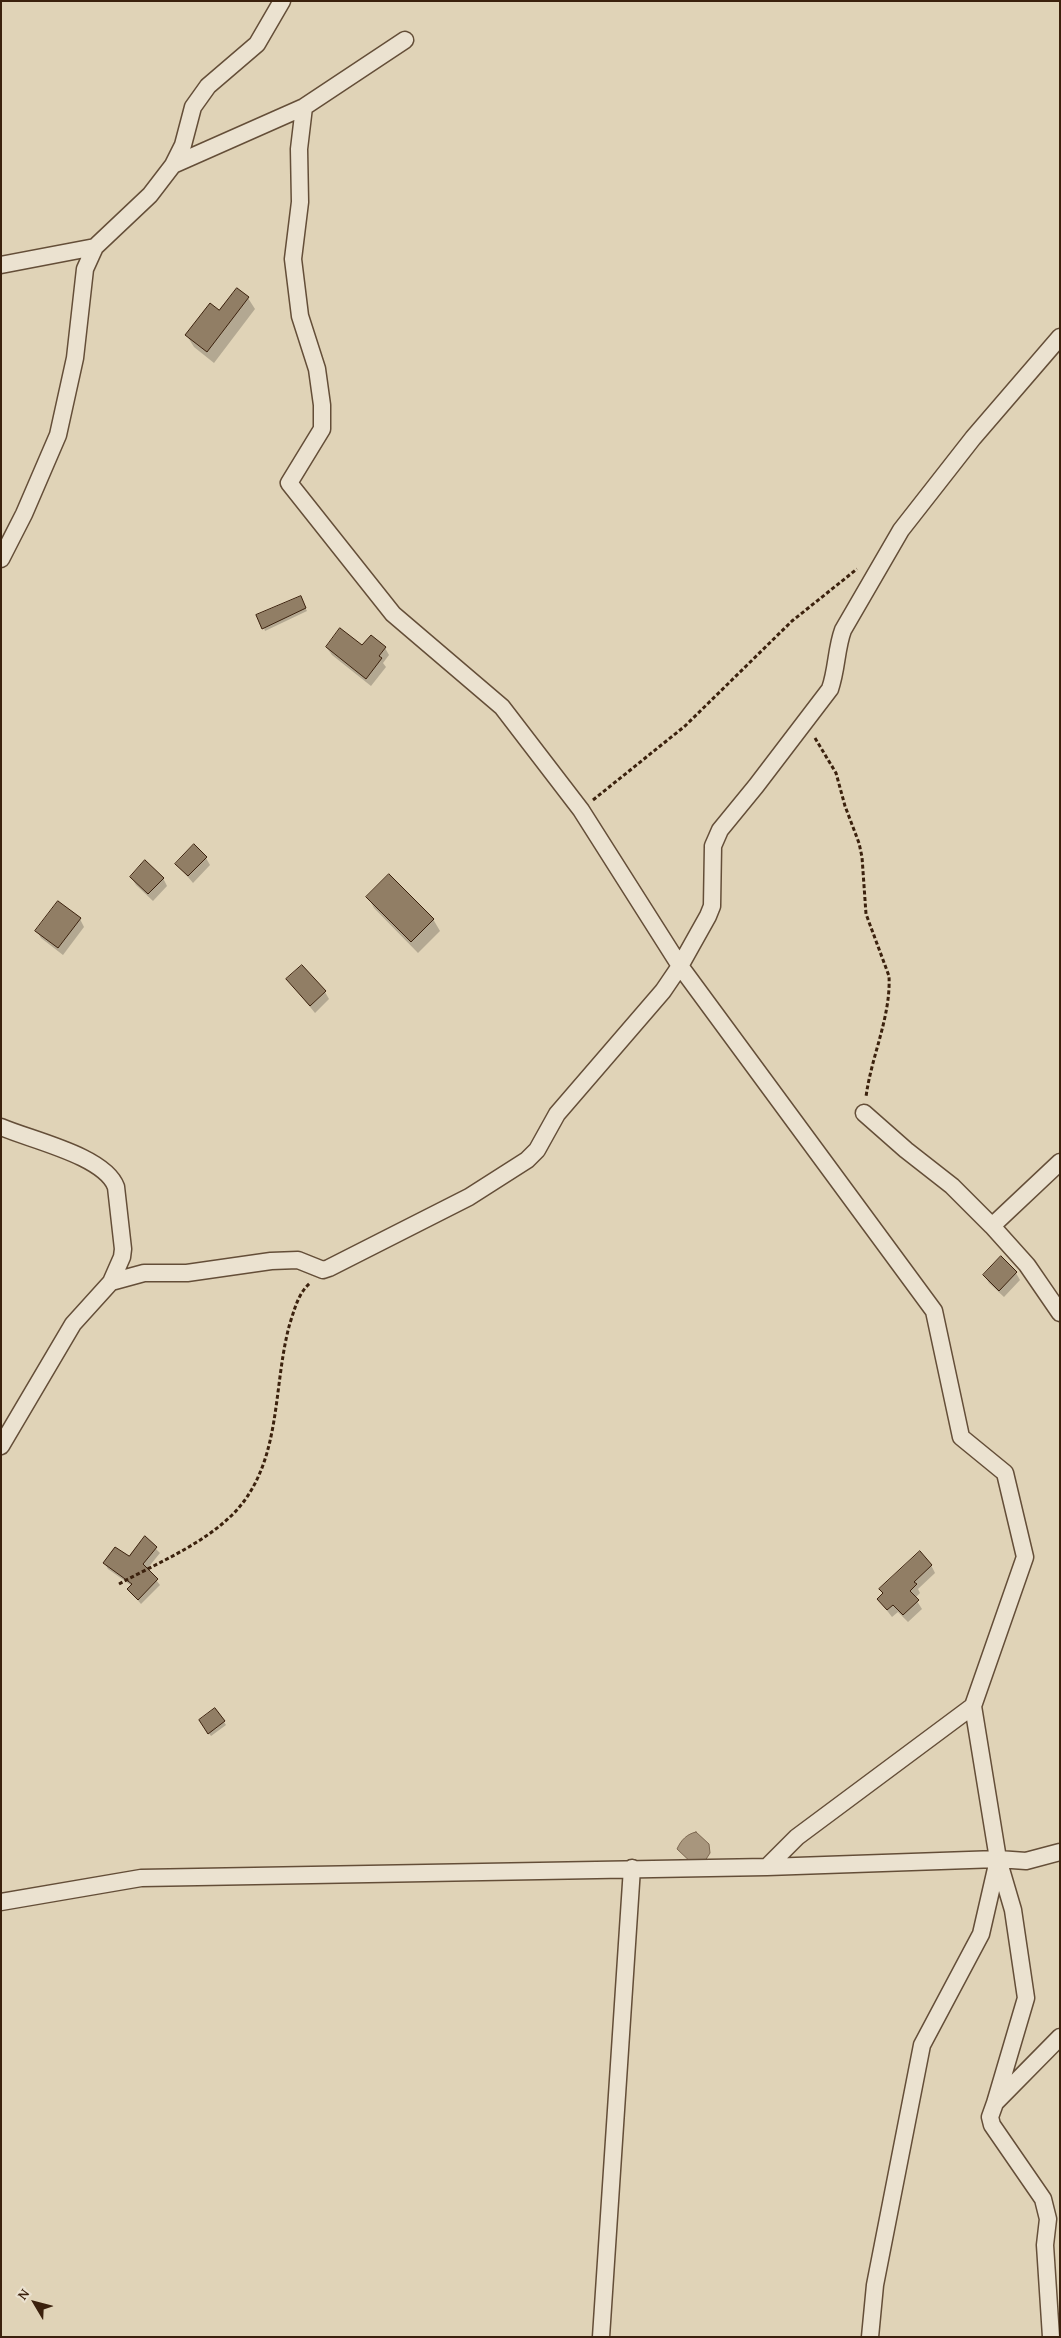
<!DOCTYPE html>
<html>
<head>
<meta charset="utf-8">
<style>
	body { margin:0 }
	#map { position:relative; width:1061px; height:2338px; overflow:hidden; background:#e0d3b7; font-family:"Gentium Book Plus",serif }
	canvas { display:block }
	.frame { position:absolute; inset:0; border:2px solid #3b210d; pointer-events:none }
	.north { position:absolute; left:10px; top:2278px; width:50px; height:50px; -webkit-text-stroke:4px #ebe2d0; paint-order:stroke; rotate:307deg; font-size:14px; font-weight:700; line-height:20px; text-align:center; color:#3b210d }
	.north::after { content:''; display:block; margin:auto; width:18px; height:22px; background:#3b210d; clip-path:polygon(50% 0,100% 100%,50% 72%,0 100%) }
</style>
</head>
<body>
<div id="map">
<canvas width="1061" height="2338"></canvas>
<div class="frame"></div>
<div class="north">N</div>
</div>
<script>
const ctx = document.querySelector('canvas').getContext('2d');
ctx.lineJoin = 'round';
function paint(path, color) {
  ctx.fillStyle = color;
  ctx.fill(path, 'evenodd');
}
function strokePath(path, color, width, dash) {
  ctx.strokeStyle = color;
  ctx.lineWidth = width;
  ctx.lineCap = dash ? 'butt' : 'round';
  ctx.setLineDash(dash || []);
  ctx.stroke(path);
}
const water = new Path2D(`
	M696 1832 709 1844 710 1853 703 1864 695 1866 677 1849C681 1840 687 1834 696 1832Z`);
const shadow = new Path2D(`
	M248 298 255 309 214 363 194 347 187 336 219 312Z
	M302 601 307 611 265 631 264 628Z
	M327 648H385L389 655 383 663 386 667 371 686 332 655Z
	M206 858 210 865 193 883 177 864Z
	M131 877 163 878 167 886 153 901 136 885Z
	M368 897 433 919 440 931 418 953 374 908Z
	M80 919 84 927 63 955 41 938 37 931Z
	M288 980 325 992 329 999 315 1013Z
	M1016 1273 1020 1280 1004 1297 989 1283 984 1275Z
	M145 1538 160 1553 147 1569 160 1585 141 1604 128 1589 132 1586 108 1569 105 1564 129 1558Z
	M931 1565 935 1573 918 1589 920 1593 915 1598 922 1609 908 1622 898 1612 892 1617 878 1599 884 1594 881 1589Z
	M224 1722 226 1725 211 1736 202 1724Z`);
const building = new Path2D(`
	M237 288 249 297 207 352 185 335 210 303 219 310Z
	M301 596 306 608 262 629 256 615Z
	M340 628 362 645 371 635 386 647 379 656 382 658 366 679 326 647Z
	M194 844 207 857 188 876 175 864Z
	M145 860 164 878 148 894 130 877Z
	M389 874 434 919 411 942 366 897Z
	M58 901 81 918 58 948 35 931Z
	M302 965 326 991 310 1006 286 979Z
	M1001 1256 1017 1272 999 1291 983 1275Z
	M145 1536 157 1547 143 1564 158 1579 138 1600 127 1589 132 1584 103 1563 115 1547 129 1556Z
	M920 1551 932 1565 914 1582 917 1584 910 1591 919 1600 903 1615 893 1605 887 1610 877 1599 883 1593 879 1589Z
	M215 1708 225 1721 208 1734 199 1720Z`);
const path = new Path2D(`
	M815 738 836 773 845 806 859 843 862 857 866 914 889 976C891 1017 871 1057 866 1097
	M593 800 685 726 792 621 857 569
	M119 1584C157 1563 202 1545 233 1514 283 1463 272 1387 290 1323 295 1308 298 1294 310 1283`);
const minor = new Path2D(`
	M304 107 299 149 300 202 293 259 300 316 317 369 322 405V429L289 483 393 614 502 707 581 810 680 966 934 1311 961 1437 1005 1473 1025 1557 973 1706 998 1859 1013 1910 1026 1998 995 2103
	M173 165 304 107 405 40
	M1 265 95 247
	M1 559 24 514 58 435 75 358 85 269 95 247 150 195 173 165 183 145 193 107 208 86 257 44 282 1
	M864 1113 906 1150 952 1186 992 1226 1027 1265 1060 1313
	M1 1127C31 1140 105 1156 116 1187L123 1249 122 1257 111 1282 73 1324 1 1446
	M992 1226 1060 1162
	M111 1282 144 1273H187L271 1261 298 1260 323 1270 329 1268 469 1197 527 1160 537 1150 557 1114 663 991 680 966 708 916 712 906 713 846 720 830 756 786 830 689C837 669 836 649 843 630L901 530 973 438 1060 337
	M767 1867 797 1837 973 1706
	M1 1902 141 1878 767 1867 998 1859 1026 1861 1060 1852
	M601 2337 632 1868
	M870 2337 875 2285 922 2045 981 1934 998 1860
	M1051 2337 1045 2245 1048 2219 1043 2199 992 2125 990 2117 995 2103 1060 2037`);
paint(water, '#a8967d');
strokePath(water, '#7c6750', 1);
paint(shadow, '#0003');
paint(building, '#917e65');
strokePath(building, '#3b210d', 1);
strokePath(minor, '#644e38', 19);
strokePath(path, '#3b210d', 3, [4, 2.5]);
strokePath(minor, '#ebe2d0', 16);
</script>
</body>
</html>
